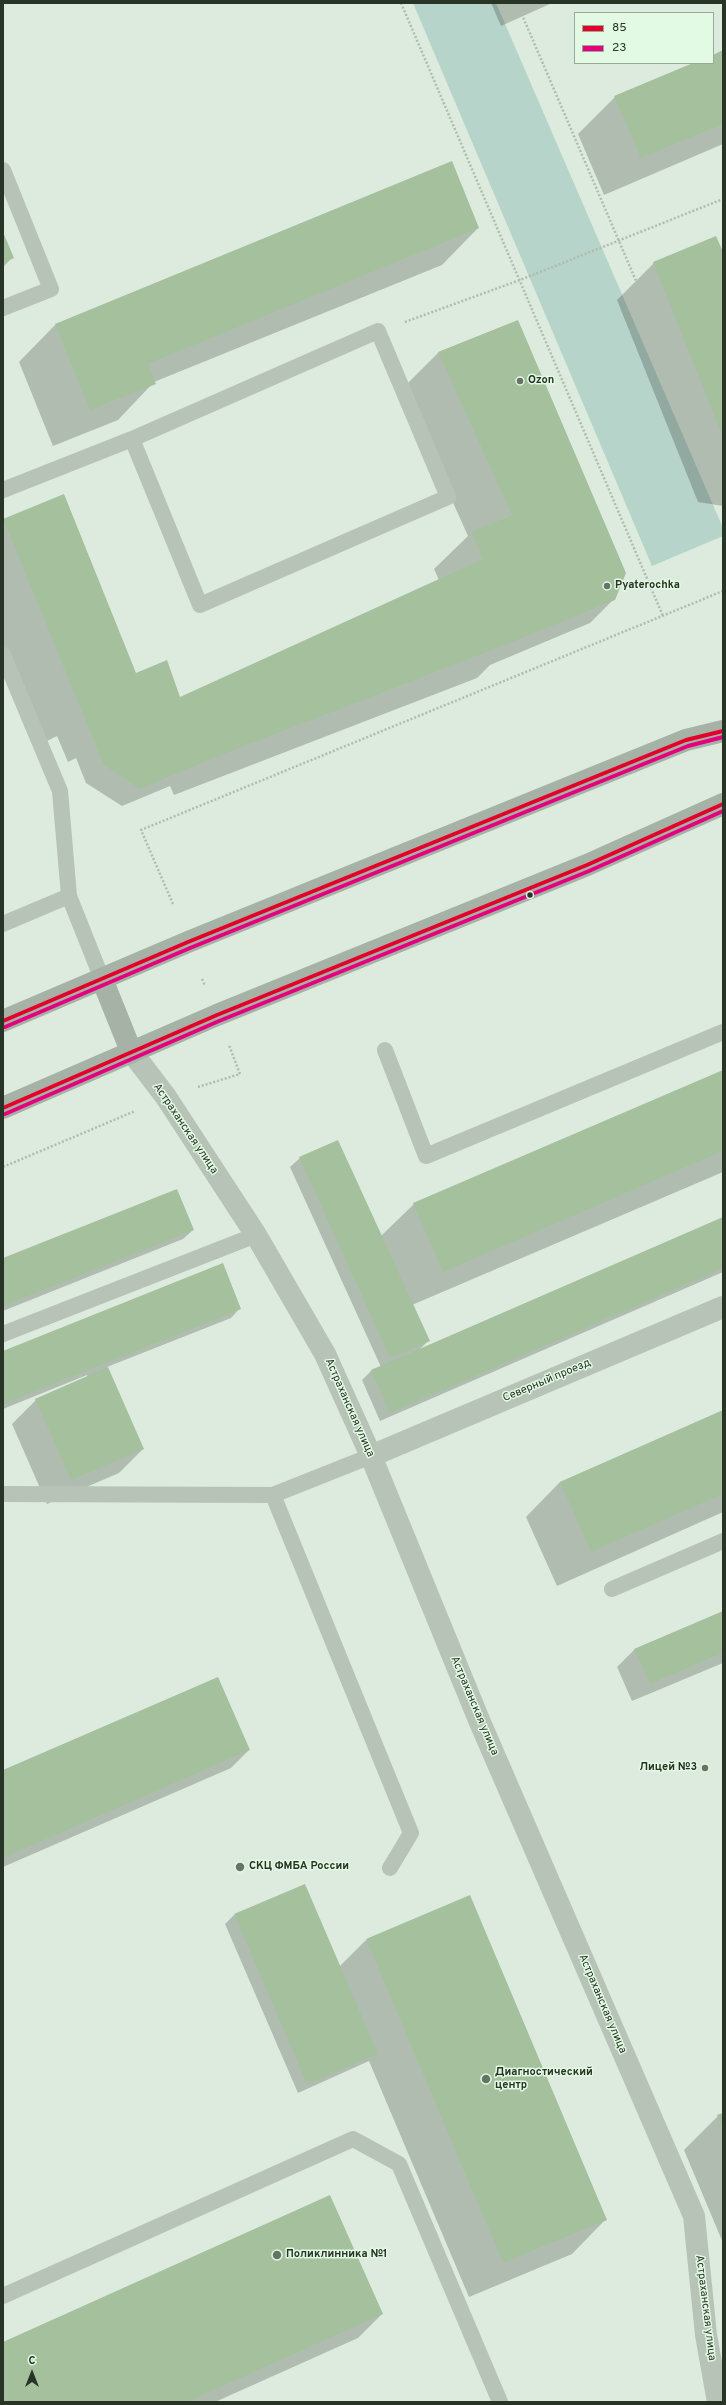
<!DOCTYPE html>
<html>
<head>
<meta charset="utf-8">
<style>
	body { margin:0 }
	#map { position:relative; width:726px; height:2405px; overflow:hidden; background:#dcebdd; font-family:Overpass,sans-serif }
	canvas { display:block }
	.frame { position:absolute; inset:0; border:4px solid #283425; pointer-events:none }
	.legend { position:absolute; left:574px; top:12px; width:140px; height:52px; box-sizing:border-box; background:#e2f9e3; border:1px solid #98aa97; margin:0; padding:5px 7px; list-style:none; font-size:12px; color:#283425 }
	.legend li { display:flex; align-items:center; gap:8px; height:20px }
	.legend b { width:20px; border:1px solid #98aa97 }
	.north { position:absolute; left:12px; top:2353px; width:40px; height:40px; -webkit-text-stroke:3px #e2f9e3; paint-order:stroke; rotate:0deg; font-size:11px; font-weight:700; line-height:16px; text-align:center; color:#283425 }
	.north::after { content:''; display:block; margin:auto; width:14px; height:18px; background:#283425; clip-path:polygon(50% 0,100% 100%,50% 72%,0 100%) }
</style>
</head>
<body>
<div id="map">
<canvas width="726" height="2405"></canvas>
<div class="frame"></div>
<ul class="legend">
<li><b style="height:5px;background:#e4002b"></b>85</li>
<li><b style="height:5px;background:#e5007d"></b>23</li>
</ul>
<div class="north">С</div>
</div>
<script>
const ctx = document.querySelector('canvas').getContext('2d');
ctx.lineJoin = 'round';
function paint(path, color) {
  ctx.fillStyle = color;
  ctx.fill(path, 'evenodd');
}
function strokePath(path, color, width, dash) {
  ctx.strokeStyle = color;
  ctx.lineWidth = width;
  ctx.lineCap = dash ? 'butt' : 'round';
  ctx.setLineDash(dash || []);
  ctx.stroke(path);
}
function label(font, color, halo, rows, align = 'center') {
  ctx.font = font + ' Overpass,sans-serif';
  ctx.lineWidth = 3;
  ctx.setLineDash([]);
  ctx.textBaseline = 'middle';
  ctx.strokeStyle = halo;
  ctx.fillStyle = color;
  for (const [text, x, y, turn = 0] of rows) {
    ctx.save();
    ctx.translate(x, y);
    ctx.rotate((+turn || 0) * Math.PI / 180);
    ctx.textAlign = isNaN(turn) ? turn : align;
    if (halo) ctx.strokeText(text, 0, 0);
    ctx.fillText(text, 0, 0);
    ctx.restore();
  }
}
const green = new Path2D(`
	M413 3H496L723 528V536L652 566Z`);
const shadow = new Path2D(`
	M491 3H552L501 26Z
	M723 51V144L604 195 578 134 615 97 696 63H713V56Z
	M451 162 478 228 442 265 154 382 118 420 53 446 19 362 55 325Z
	M3 234 13 257 3 267Z
	M723 255V506L698 502 617 300 654 263Z
	M439 352 614 599 590 623 490 665 477 678 174 795 170 786 122 806 86 783 76 758 68 762 57 736 43 743 3 645V519L136 674 180 698 439 580 434 569 468 536 402 389Z
	M723 1071V1172L412 1305 429 1340 419 1350 723 1218V1272L380 1421 362 1380 371 1371 381 1367 290 1167 300 1158 381 1236 414 1204Z
	M193 1230 183 1239 3 1311V1260Z
	M240 1308 231 1318 107 1367 143 1449 119 1473 47 1504 12 1424 36 1400 88 1377 87 1375 3 1409V1352Z
	M723 1411V1512L557 1586 526 1517 560 1482Z
	M723 1612V1663L632 1701 617 1667 635 1649Z
	M249 1750 231 1768 3 1867V1771Z
	M234 1915 339 1967 366 1940 606 2219 572 2254 469 2297 369 2061 298 2093 225 1924Z
	M723 2114V2243L684 2150 718 2116Z
	M382 2314 358 2338 215 2402H3V2343Z`);
const building = new Path2D(`
	M723 50V124L641 158 614 96 693 63H713V55Z
	M452 161 479 228 148 364 156 384 90 410 55 324Z
	M3 232 14 258 3 263Z
	M716 236 723 252V437L653 262Z
	M518 320 626 573 615 600 515 641 211 759 140 789 104 765 3 519 64 494 136 673 167 660 180 697 483 559 471 532 512 515 438 352Z
	M723 1070V1151L443 1272 413 1203Z
	M338 1140 430 1341 390 1358 299 1157Z
	M177 1189 194 1230 3 1306V1258Z
	M723 1217V1268L390 1413 371 1370Z
	M223 1263 241 1309 3 1404V1351Z
	M108 1367 144 1449 71 1480 35 1399Z
	M723 1410V1494L591 1552 560 1482Z
	M723 1611V1653L650 1684 634 1649Z
	M218 1677 250 1750 3 1858V1770Z
	M305 1884 378 2054 307 2084 234 1914Z
	M470 1895 607 2220 503 2263 366 1939Z
	M723 2113V2128L717 2115Z
	M330 2195 383 2314 187 2402H3V2342Z`);
const path = new Path2D(`
	M401 3 663 616
	M517 3 723 484
	M405 322 520 280 723 199
	M173 904 141 830 723 591
	M202 979 205 986
	M198 1087 240 1074 229 1045
	M3 1167 135 1111`);
const lane = new Path2D(`
	M3 170 51 289 3 308
	M3 490 132 439 378 331 448 497 200 605 132 439
	M3 655 60 791 69 896 102 979
	M3 924 69 896
	M385 1050 426 1156 723 1032
	M3 1334 256 1235
	M3 1494 273 1495 411 1833 390 1868
	M273 1495 371 1456
	M612 1589 723 1541
	M3 2296 353 2139 399 2164 500 2402`);
const street = new Path2D(`
	M131 1051 166 1097 256 1235 325 1354 371 1456 479 1720 694 2216 706 2335 718 2402
	M371 1456 723 1307`);
const primary = new Path2D(`
	M102 979 131 1051
	M3 1021 188 942 686 740 723 731
	M3 1108 217 1015 587 865 723 804`);
const bus1 = new Path2D(`
	M3 1021 188 942 686 740 723 731
	M3 1108 217 1015 587 865 723 804`);
const bus2 = new Path2D(`
	M5 1027 190 948 688 746 723 737
	M5 1114 219 1021 589 871 723 811`);
const markers = [
	[520,381,4,"#677465"],
	[607,586,4,"#677465"],
	[530,895,3.5,"#283425"],
	[705,1768,4,"#677465"],
	[240,1867,5,"#677465"],
	[486,2079,5,"#677465"],
	[277,2255,5,"#677465"]
];
const poiNames = [
	["Ozon",528,381],
	["Pyaterochka",615,586],
	["Лицей №3",697,1768,"right"],
	["СКЦ ФМБА России",249,1867],
	["Диагностический",495,2073],
	["центр",495,2086],
	["Поликлинника №1",286,2255]
];
const streetNames = [
	["Астраханская улица",185,1129,56],
	["Северный проезд",547,1381,-23],
	["Астраханская улица",349,1408,66],
	["Астраханская улица",474,1706,67],
	["Астраханская улица",602,2004,67],
	["Астраханская улица",705,2308,83]
];
paint(green, '#b6d4c9');
paint(shadow, '#0003');
paint(building, '#a4c09d');
strokePath(path, '#afbcae', 2.5, [2, 2]);
strokePath(lane, '#b6c3b6', 16);
strokePath(street, '#b6c3b6', 22);
strokePath(primary, '#a5b2a5', 22);
strokePath(bus1, '#e4002b', 4);
strokePath(bus2, '#e5007d', 4);
for (const [x, y, r, color] of markers) {
  const dot = new Path2D();
  dot.arc(x, y, r, 0, 2 * Math.PI);
  ctx.fillStyle = color;
  ctx.fill(dot);
  strokePath(dot, '#e2f9e3', 1.5);
}
label('bold 11px', '#283425', '#e2f9e3', poiNames, 'left');
label('11px', '#283425', '#e2f9e3', streetNames);
</script>
</body>
</html>
